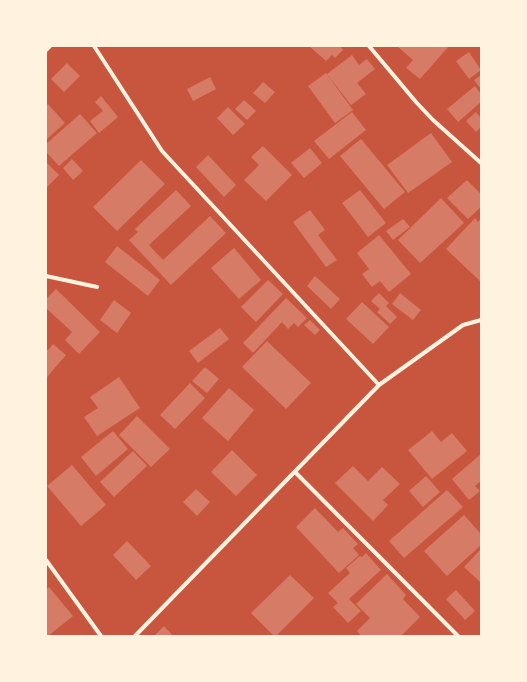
<!DOCTYPE html>
<html>
<head>
<meta charset="utf-8">
<style>
	body { margin:0 }
	#map { position:relative; width:527px; height:682px; overflow:hidden; background:#c8553d; font-family:Lora,serif }
	canvas { display:block }
	.frame { position:absolute; inset:0; border:47px solid #fff3e0; pointer-events:none }
</style>
</head>
<body>
<div id="map">
<canvas width="527" height="682"></canvas>
<div class="frame"></div>
</div>
<script>
const ctx = document.querySelector('canvas').getContext('2d');
ctx.lineJoin = 'round';
function paint(path, color) {
  ctx.fillStyle = color;
  ctx.fill(path, 'evenodd');
}
function strokePath(path, color, width, dash) {
  ctx.strokeStyle = color;
  ctx.lineWidth = width;
  ctx.lineCap = dash ? 'butt' : 'round';
  ctx.setLineDash(dash || []);
  ctx.stroke(path);
}
const building = new Path2D(`
	M309 46H340L343 50 335 58 332 55 326 61Z
	M397 46H449L420 79 406 68 413 60Z
	M469 52 481 70 469 79 456 61Z
	M352 55 359 65 367 59 375 69 357 83 366 94 351 105 327 74Z
	M67 63 80 76 64 92 51 79Z
	M326 73 353 110 335 123 308 86Z
	M481 75V89L474 80Z
	M210 77 216 89 193 101 187 89Z
	M263 82 275 92 265 103 253 93Z
	M475 86 481 94V102L458 122 447 109Z
	M101 96 118 117 99 133 90 121 103 111 95 102Z
	M244 100 256 111 247 120 235 109Z
	M48 104 65 123 46 140V106Z
	M228 107 245 124 233 135 217 118Z
	M352 112 366 130 329 159 314 141Z
	M476 112 481 118V127L476 132 466 121Z
	M80 114 97 133 59 166 46 152V144Z
	M431 133 452 162 408 193 387 165Z
	M361 139 405 192 384 209 340 156Z
	M263 146 292 175 266 201 244 180 259 165 251 157Z
	M310 148 322 163 304 178 291 163Z
	M208 155 236 185 224 197 196 167Z
	M72 159 83 171 73 180 63 168Z
	M141 160 165 184 117 231 93 207Z
	M46 162 59 175 46 188Z
	M467 180 481 194V207L468 219 447 198Z
	M176 190 191 206 149 245 163 260 210 216 226 233 171 285 129 240 138 232 135 229Z
	M360 190 386 223 368 237 342 203Z
	M441 198 464 223 420 263 398 240Z
	M310 210 325 230 318 235 337 260 326 267 293 222Z
	M475 218 478 222 481 218V282L446 249Z
	M403 219 410 227 393 240 386 231Z
	M379 235 411 274 389 292 380 281 372 287 362 274 369 269 357 253Z
	M117 246 160 280 148 296 105 262Z
	M234 248 261 280 239 299 211 268Z
	M315 276 340 299 331 309 307 286Z
	M268 280 283 294 256 322 241 307Z
	M56 289 100 332 79 354 65 340 72 332 46 308V299Z
	M379 293 389 303 386 306 397 317 390 324 377 312 380 309 371 301Z
	M400 293 421 310 413 320 392 304Z
	M286 298 307 318 298 327 294 323 288 329 282 322 253 353 243 343Z
	M114 300 131 313 117 333 100 320Z
	M362 302 389 327 373 344 346 319Z
	M310 320 320 330 315 335 304 325Z
	M220 328 229 339 198 363 189 351Z
	M267 341 311 383 286 409 242 367Z
	M53 344 66 355 47 377 46 376V349L48 350Z
	M205 367 219 379 207 393 192 381Z
	M119 377 140 408 97 436 84 417 98 408 90 397Z
	M190 383 205 398 175 429 160 415Z
	M229 388 254 410 228 441 202 418Z
	M137 416 170 449 151 467 119 435Z
	M113 431 128 449 96 476 81 457Z
	M432 431 441 442 452 433 467 451 432 479 408 450Z
	M232 450 257 475 236 496 211 472Z
	M133 451 147 466 114 497 100 482Z
	M481 454V481L475 486 480 491 469 500 452 479Z
	M72 465 106 505 81 526 47 486Z
	M353 466 368 481 382 467 400 484 383 500 388 505 373 521 335 483Z
	M426 476 440 492 423 507 409 491Z
	M196 489 210 502 197 516 183 502Z
	M447 490 463 507 404 558 389 541Z
	M315 508 338 532 343 528 358 544 353 548 359 555 339 573 296 527Z
	M464 515 481 534V545L447 576 424 551Z
	M127 541 151 566 136 580 113 555Z
	M481 549V581L480 582 464 567Z
	M366 553 381 570 349 599 361 611 348 623 333 607 338 603 328 593 350 573 346 568 360 556 362 557Z
	M387 574 406 595 403 599 420 617 401 636H361L357 631 370 618 356 604Z
	M290 575 314 598 276 636H274L251 613Z
	M49 587 73 616 48 636H46V590Z
	M456 590 475 611 465 620 446 599Z
	M164 626 173 636H154Z`);
const minor = new Path2D(`
	M94 46 162 151 379 385 135 636
	M369 46 416 102 433 120 481 163
	M46 50 50 46
	M46 276 97 287
	M379 385 463 325 481 320
	M295 472 458 636
	M46 560 101 636`);
paint(building, '#d67c66');
strokePath(minor, '#fff3e0', 4);
</script>
</body>
</html>
